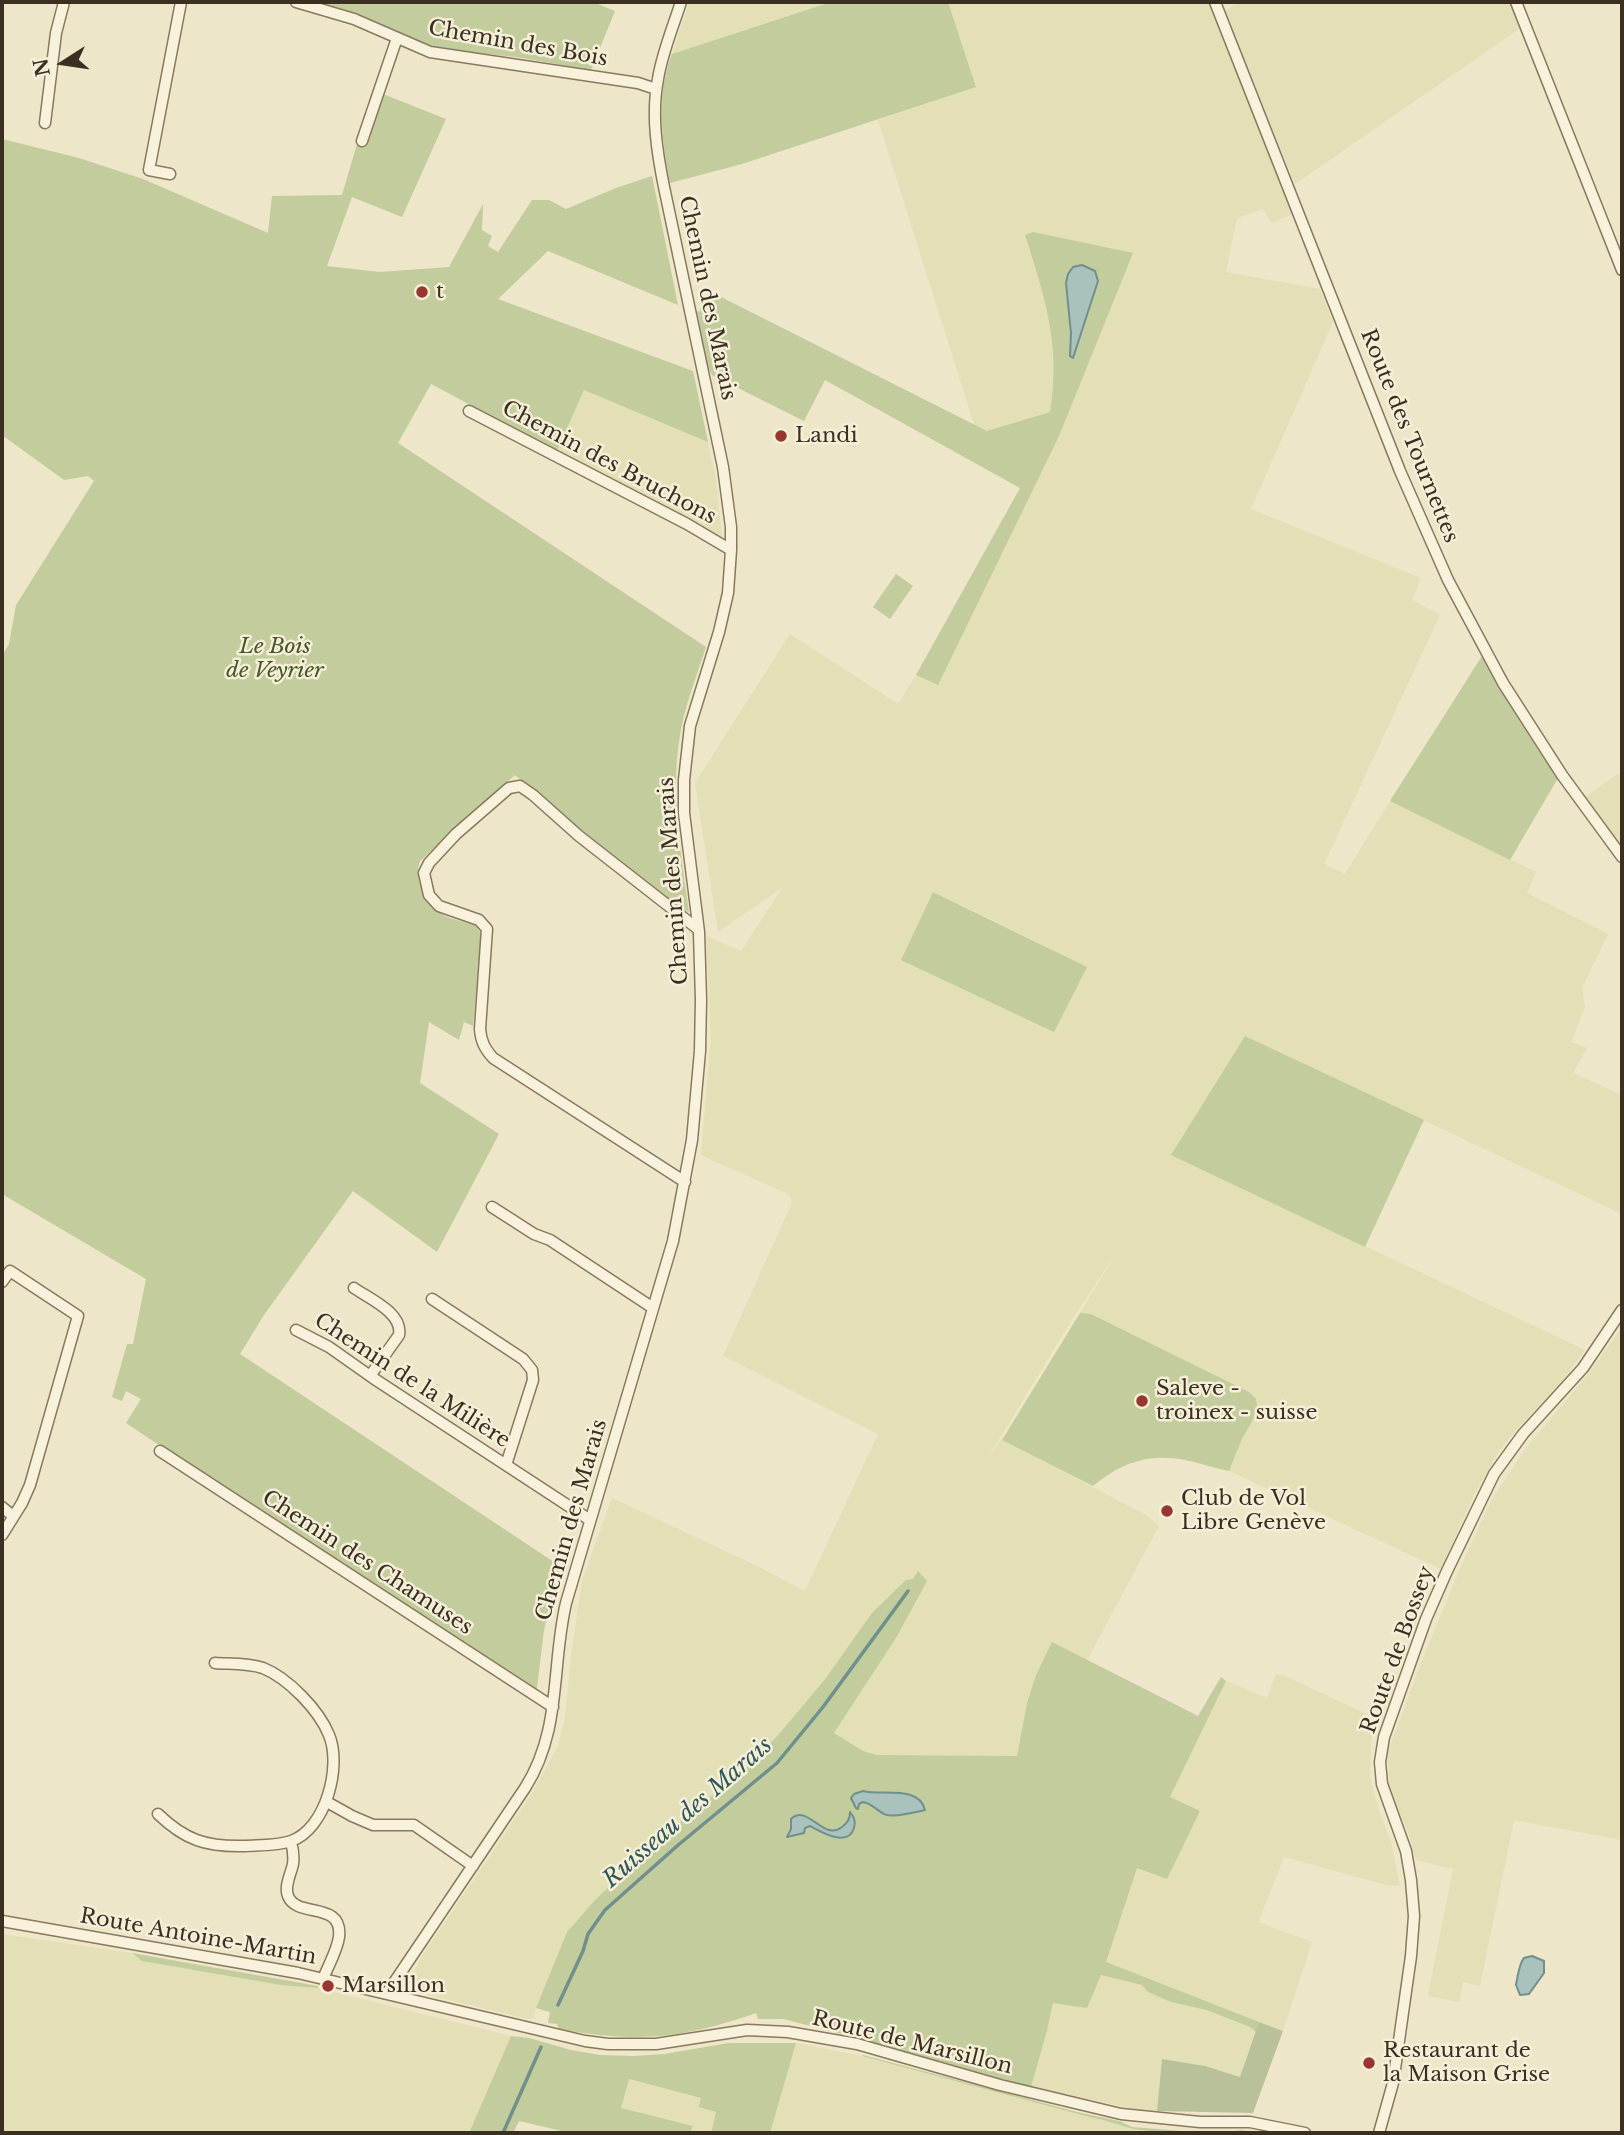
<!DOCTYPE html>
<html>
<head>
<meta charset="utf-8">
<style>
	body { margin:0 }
	#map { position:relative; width:1624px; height:2135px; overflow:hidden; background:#ede6c8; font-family:"Libre Baskerville",serif }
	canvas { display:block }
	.frame { position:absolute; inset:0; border:4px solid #3a2f21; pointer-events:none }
	.north { position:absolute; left:28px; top:28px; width:70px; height:70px; -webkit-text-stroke:5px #f5efd8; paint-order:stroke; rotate:258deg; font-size:19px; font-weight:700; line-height:28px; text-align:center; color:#3a2f21 }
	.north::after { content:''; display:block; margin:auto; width:24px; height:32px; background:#3a2f21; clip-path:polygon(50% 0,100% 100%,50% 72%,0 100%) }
</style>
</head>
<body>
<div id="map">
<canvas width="1624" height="2135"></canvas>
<div class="frame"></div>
<div class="north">N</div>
</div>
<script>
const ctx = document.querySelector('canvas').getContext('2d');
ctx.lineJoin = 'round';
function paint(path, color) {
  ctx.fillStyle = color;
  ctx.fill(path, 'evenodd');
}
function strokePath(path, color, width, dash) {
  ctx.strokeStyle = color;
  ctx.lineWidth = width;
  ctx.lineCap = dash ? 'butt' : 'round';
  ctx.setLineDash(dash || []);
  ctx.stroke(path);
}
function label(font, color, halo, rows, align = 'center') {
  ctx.font = font + ' "Libre Baskerville",serif';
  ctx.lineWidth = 5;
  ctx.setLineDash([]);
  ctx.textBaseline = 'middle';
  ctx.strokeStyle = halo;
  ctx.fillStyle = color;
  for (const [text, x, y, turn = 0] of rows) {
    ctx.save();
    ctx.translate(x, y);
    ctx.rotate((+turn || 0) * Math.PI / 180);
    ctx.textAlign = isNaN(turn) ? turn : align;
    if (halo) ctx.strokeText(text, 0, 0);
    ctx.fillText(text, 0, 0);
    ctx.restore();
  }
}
const farmland = new Path2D(`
	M689 2H831L672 54Z
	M948 2H1210L1294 214 1271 223 1263 209 1237 218 1226 272 1320 289 1333 322 1251 509 1421 578 1412 600 1440 615 1324 864 1345 874 1390 801 1536 872 1527 893 1608 934 1582 988 1585 1007 1571 1042 1587 1048 1573 1073 1622 1095V1149L1621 1152 1622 1154V1214L1245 1036 1172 1155 1585 1350 1559 1384 1516 1430 1499 1451 1474 1495 1441 1569 1229 1471 1242 1439 1258 1411 1249 1392 1091 1314 1080 1313 1117 1252 1073 1318 986 1461 1001 1439 1146 1515 1159 1526 1087 1660 1052 1643 1036 1675 1027 1703 1017 1756 877 1755 863 1751 834 1733 896 1638 913 1579 826 1678 780 1733 748 1766 679 1823 627 1869 595 1900 567 1932 536 2008 533 2019H528L424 1994 413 1984 411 1978 422 1956 531 1795 558 1746 565 1718 571 1655 582 1581 612 1498 757 1566 805 1591 878 1434 723 1356 792 1203 790 1196 786 1193 701 1155 711 1038 706 936 741 951 783 887 718 932 695 783 790 634 898 704 916 675 937 685 1133 254 1034 232 1025 235 1043 292 1053 334 1054 379 1050 412 987 431 974 424 878 120 976 86ZM933 892 991 919 1086 967 901 960Z
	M1238 2H1512L1522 27 1295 184 1224 12Z
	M584 390 708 442 716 480 722 538 557 451Z
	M1622 771V849L1584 798Z
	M1622 1327V1840L1514 1820 1480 1986 1463 1982 1459 2002 1428 1996 1453 1869 1416 1860 1408 1832 1396 1805 1389 1784 1388 1752 1419 1668 1464 1559 1492 1499 1526 1448 1590 1372Z
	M1276 1674 1283 1675 1377 1719 1371 1742 1370 1778 1379 1811 1391 1842 1400 1886 1386 1885 1284 1857 1258 1922 1312 1942 1283 2031 1259 2022 1240 2077 1205 2066 1162 2059 1157 2111 1140 2110 1031 2087 1047 2031 1053 2003 1106 1962 1137 1867 1200 1812 1170 1797 1226 1681 1267 1698Z
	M2 1934 131 1953 142 1961 281 1985 318 1988 511 2036 469 2133H2Z
	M796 2043 857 2055 1093 2118 1115 2122 1136 2130 1168 2133H770Z
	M628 2079 701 2098 716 2111 711 2133H690L693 2126 620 2108Z`);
const green = new Path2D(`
	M318 2H593L615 11 591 70 516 57 448 50 427 44 357 14Z
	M831 2H948L976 87 742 164 670 183C662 140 655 97 672 54Z
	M383 94 446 119 402 217 352 197 327 266 380 272 449 267 483 204 482 230 492 236 488 246 498 252 532 200H549L566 209 616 188 652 176 678 305 548 251 498 299 693 371 708 442 584 390 557 451 431 384 398 443 706 647C697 675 685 705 680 735 670 794 681 853 689 912L676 908 582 833 515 775 420 861C413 878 427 907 443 915 453 920 466 922 476 926L482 935 473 1026 464 1022 459 1040 429 1022 420 1083 499 1134 437 1252 353 1191 264 1315 240 1354 560 1566 544 1630 536 1696 126 1423 141 1399 126 1391 122 1401 112 1397 127 1344H133L146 1279 2 1194V656L9 644 16 605 94 481 88 476 64 480 2 435V139L79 158 143 179 268 233 272 196 342 195 357 144 364 146Z
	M1033 232 1133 253 1059 436 938 685 916 675 1020 488 825 380 804 421 712 375 706 364 697 311 700 312V308L717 295 987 431 1050 412C1061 344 1045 298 1025 235Z
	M896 574 913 586 890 619 873 607Z
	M1482 656 1495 682 1558 778 1510 860 1390 801Z
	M933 892 1087 967 1054 1032 901 960Z
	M1245 1036 1424 1120 1365 1247 1171 1155Z
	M1080 1313 1091 1314 1249 1392 1256 1399 1258 1411 1242 1439 1229 1471C1214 1468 1200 1463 1185 1460 1148 1453 1121 1463 1093 1486L1002 1440Z
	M918 1571 927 1581 896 1638 834 1733 863 1751 877 1755 1017 1756 1027 1703 1036 1675 1052 1642 1198 1716 1221 1677 1226 1681 1170 1797 1200 1811 1167 1879 1137 1868 1106 1962 1259 2022 1256 2032 1250 2027 1207 2010 1171 2002 1148 1992 1142 1985 1101 1975 1087 2008 1053 2003 1047 2031 1031 2087 854 2037 783 2019H758L756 2013C682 2039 636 2043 559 2029L557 2024 548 2023 550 2012 536 2008 567 1932 595 1900 627 1869 679 1823 748 1766 780 1733 826 1678 872 1613 906 1580 913 1579Z
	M132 1953 318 1986V1988L281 1985 142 1961Z
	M511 2036 529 2038 571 2050 600 2055 634 2056 664 2054 729 2043H796L770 2133H711L716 2112 699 2107 701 2098 629 2079 621 2108 693 2126 690 2133H570L519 2121 513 2133H469Z
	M863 2055 1077 2112 1119 2121 1132 2127 1194 2132 1220 2133 1241 2130 1265 2133C1224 2133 1182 2135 1140 2130 1124 2128 1109 2120 1093 2118L862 2056Z`);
const cemetery = new Path2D(`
	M1259 2022 1283 2031 1253 2113 1157 2111 1162 2059 1205 2066 1240 2077Z`);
const water = new Path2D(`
	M1082 265 1095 271 1098 281 1073 358 1070 356 1071 333 1066 283 1068 274 1073 267Z
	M863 1791C882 1796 919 1785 925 1810 917 1812 891 1818 884 1814 876 1810 873 1804 863 1802L859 1804 858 1809 856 1808 851 1798 854 1794Z
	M850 1812C854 1817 856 1821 854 1828 848 1848 821 1832 810 1826L805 1828 804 1833 787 1837 791 1829V1819C808 1803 823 1842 842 1827 848 1822 850 1819 850 1812Z
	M1532 1956 1544 1961V1973L1529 1994 1520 1995 1516 1985C1517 1979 1520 1962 1524 1958Z`);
const stream = new Path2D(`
	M558 2005 583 1951 588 1934 605 1910 677 1846 777 1763 823 1707 908 1591
	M503 2133 541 2047`);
const minor = new Path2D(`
	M296 2 354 19 430 52 638 83 656 89
	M1215 2 1400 471 1448 580 1503 683 1562 775 1622 857
	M1516 2 1622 270
	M45 123 56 33 64 2
	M362 141 397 38
	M170 174 149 170 181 2
	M469 411 687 524 731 550
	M685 1182 493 1058C485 1049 481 1042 480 1029L487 929 479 920 439 906 429 895 424 873 429 863 456 834 509 788 520 786 533 795 579 836 698 929
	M492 1207 534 1234 550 1240 653 1308
	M2 1282 10 1271 78 1316 30 1485 22 1503 2 1535
	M354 1288C370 1299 403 1313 399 1335L370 1376
	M432 1299 523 1359 532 1370 533 1380 506 1465
	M296 1330 329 1347 373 1378 590 1520
	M160 1451 553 1707
	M2 1507 13 1516
	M327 1802 352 1816 373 1825H414L473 1866
	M158 1814C185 1840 206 1847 244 1846 259 1845 277 1846 291 1841 326 1829 342 1766 329 1735 319 1710 288 1678 263 1668 248 1663 230 1664 215 1663
	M291 1842C293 1849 294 1856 293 1864 291 1874 284 1886 288 1896 297 1919 343 1900 339 1937 337 1951 328 1966 323 1979
	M2 1921 298 1973 585 2041 608 2044H656L747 2030 788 2032 857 2044 1000 2085 1121 2114 1200 2122H1250L1305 2133
	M387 1993 525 1788C562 1730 551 1667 566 1603L673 1241 692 1140 700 1051 701 1000 699 932 684 813V780L690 726 719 632 728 593 731 550V527L723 467 664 187C657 152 651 115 658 79 662 53 673 27 681 2
	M1379 2133 1393 2083 1411 1956 1414 1916 1411 1880 1406 1851 1382 1784 1380 1762 1384 1737 1426 1619 1447 1571 1494 1474 1523 1434 1583 1368 1622 1310`);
const markers = [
	[422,292,7,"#97372f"],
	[781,436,7,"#97372f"],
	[1142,1401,7,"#97372f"],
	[1167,1511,7,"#97372f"],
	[328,1986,7,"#97372f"],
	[1369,2063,7,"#97372f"]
];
const streetNames = [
	["Chemin des Bois",518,44,10],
	["Chemin des Marais",707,298,78],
	["Route des Tournettes",1409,436,68],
	["Chemin des Bruchons",609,463,28],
	["Chemin des Marais",674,881,-94],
	["Chemin de la Milière",412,1381,33],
	["Chemin des Marais",572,1520,-74],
	["Chemin des Chamuses",367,1563,33],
	["Route de Bossey",1398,1650,-70],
	["Route Antoine-Martin",198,1937,10],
	["Route de Marsillon",912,2043,14]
];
const poiNames = [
	["t",436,292],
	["Landi",795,436],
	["Saleve -",1156,1389],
	["troinex - suisse",1156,1413],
	["Club de Vol",1181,1499],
	["Libre Genève",1181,1523],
	["Marsillon",342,1986],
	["Restaurant de",1383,2051],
	["la Maison Grise",1383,2075]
];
const parkNames = [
	["Le Bois",275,647],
	["de Veyrier",275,671]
];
const waterNames = [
	["Ruisseau des Marais",688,1813,-41]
];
paint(farmland, '#e3dfb6');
paint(green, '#c2cc9c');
paint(cemetery, '#b9c19b');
paint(water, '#a9c2bd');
strokePath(water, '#70908b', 2);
strokePath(stream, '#70908b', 3.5);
strokePath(minor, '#89795e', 13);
strokePath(minor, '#f8f2dc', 10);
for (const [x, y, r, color] of markers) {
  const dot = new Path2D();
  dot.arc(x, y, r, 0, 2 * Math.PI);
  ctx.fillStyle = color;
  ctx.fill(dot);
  strokePath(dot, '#f5efd8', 2.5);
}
label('21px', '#3a2f21', '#f5efd8', streetNames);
label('21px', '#3a2f21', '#f5efd8', poiNames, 'left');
label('italic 21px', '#465628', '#f5efd8', parkNames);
label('italic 23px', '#315859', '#f5efd8', waterNames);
</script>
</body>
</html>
